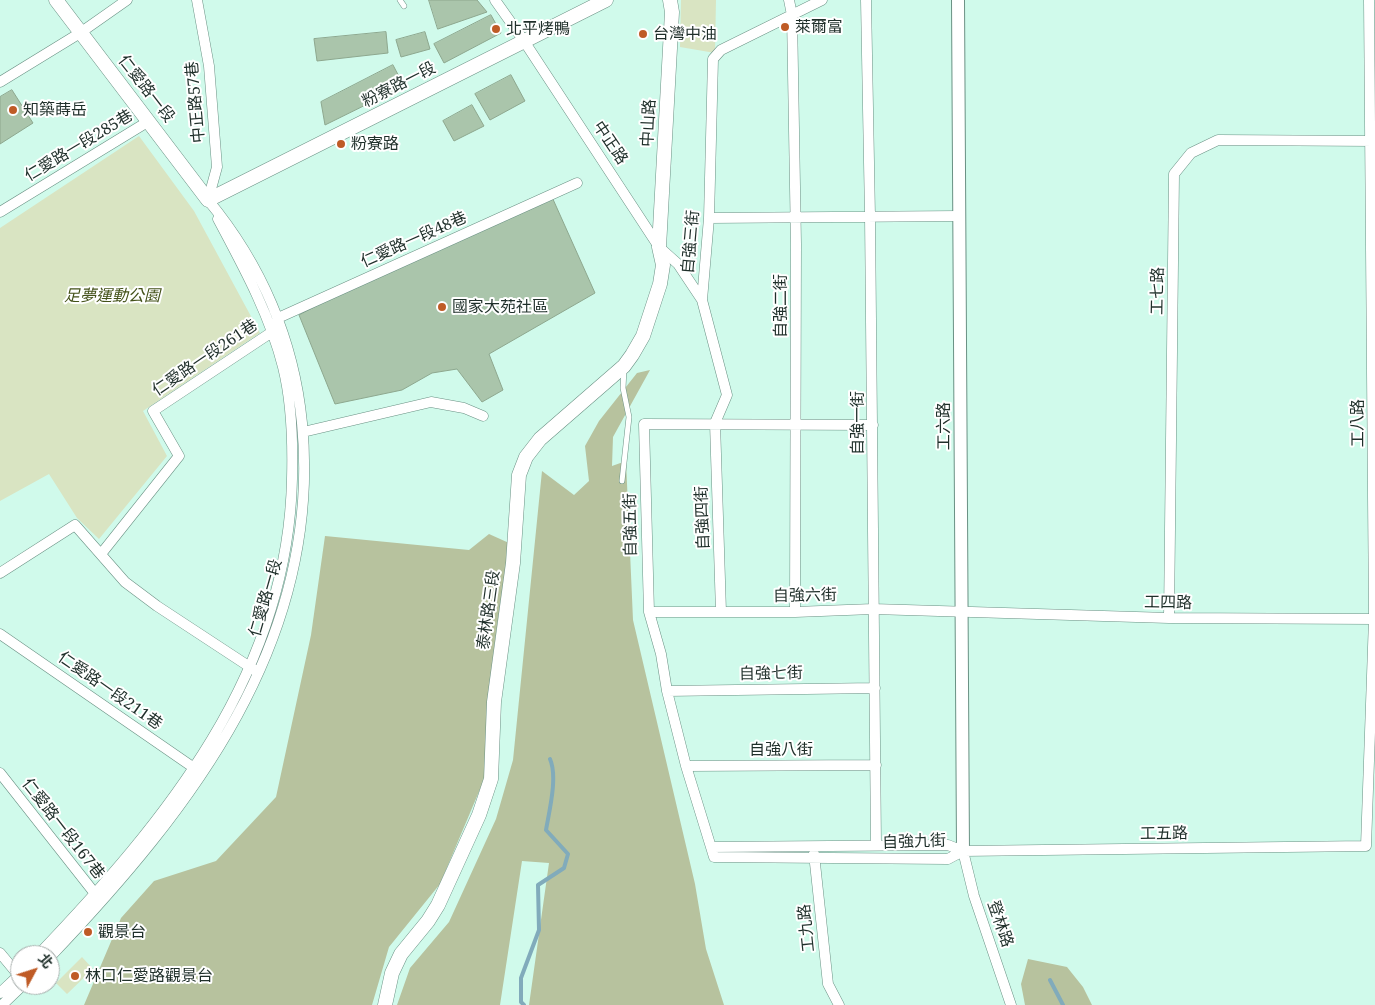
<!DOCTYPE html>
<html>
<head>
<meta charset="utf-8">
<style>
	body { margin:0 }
	#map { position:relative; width:1375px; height:1005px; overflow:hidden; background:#d0faeb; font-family:"Noto Serif","Noto Sans TC",serif }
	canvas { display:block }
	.north { position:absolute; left:10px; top:945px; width:50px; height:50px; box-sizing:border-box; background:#fff; border:1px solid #a5acaa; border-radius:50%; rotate:50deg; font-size:14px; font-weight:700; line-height:20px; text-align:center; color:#1f2f2a }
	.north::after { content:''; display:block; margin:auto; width:18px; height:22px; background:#bf5b26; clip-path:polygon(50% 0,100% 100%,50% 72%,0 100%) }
</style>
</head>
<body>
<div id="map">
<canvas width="1375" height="1005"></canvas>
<div class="north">北</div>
</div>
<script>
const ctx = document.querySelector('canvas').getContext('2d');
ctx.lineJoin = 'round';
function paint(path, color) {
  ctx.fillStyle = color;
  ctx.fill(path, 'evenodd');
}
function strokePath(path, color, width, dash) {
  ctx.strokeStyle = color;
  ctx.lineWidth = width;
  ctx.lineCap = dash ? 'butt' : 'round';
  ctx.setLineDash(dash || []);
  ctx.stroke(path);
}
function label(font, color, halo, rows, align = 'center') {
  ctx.font = font + ' "Noto Serif","Noto Sans TC",serif';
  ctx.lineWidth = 4;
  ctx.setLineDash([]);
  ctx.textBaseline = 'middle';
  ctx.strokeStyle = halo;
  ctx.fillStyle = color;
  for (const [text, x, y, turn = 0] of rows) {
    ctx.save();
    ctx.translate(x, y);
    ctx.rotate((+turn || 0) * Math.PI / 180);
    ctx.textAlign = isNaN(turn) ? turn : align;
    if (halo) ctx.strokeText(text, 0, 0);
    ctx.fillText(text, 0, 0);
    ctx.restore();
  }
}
const green = new Path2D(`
	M681 0H716L715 53 680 47Z
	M139 136 194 211 260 333 143 411 167 456 99 539 77 518 49 474 0 501V228Z
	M82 957 93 969 67 994 56 983Z`);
const forest = new Path2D(`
	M650 370 613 437 612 466 626 461 633 620 695 884 706 949 724 1005H529L549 863 522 861 500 1005H397L410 968 449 922 496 819 513 760 542 471 574 495 589 481 585 446 599 421 637 373Z
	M489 534 509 543 495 642 485 750 486 775 440 884 389 947 372 1005H84L121 918 154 881 216 861 276 797 311 635 325 536 469 550Z
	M1028 959 1067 967 1083 987 1092 1005H1025L1021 984Z`);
const stream = new Path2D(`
	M1050 980 1063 1005
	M524 1005 521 1002V978L539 930 538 885 564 868 568 854 546 830C549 812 558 777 550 759`);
const building = new Path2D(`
	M429 0H477L487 12 438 29Z
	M491 15 501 33 444 63 434 44Z
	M386 32 388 53 317 61 314 39Z
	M425 32 430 49 401 57 396 40Z
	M393 65 404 86 325 125 321 102Z
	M511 75 525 101 490 120 475 94Z
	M12 90 33 123 0 144V97Z
	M472 105 484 126 454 141 443 121Z
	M552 197 595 293 489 354 503 390 482 402 457 369 432 373 402 390 335 404 299 315 329 299Z`);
const service = new Path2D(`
	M400 0 404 6
	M622 481 629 417 623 388 624 369`);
const minor = new Path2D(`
	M197 0 209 66 217 167 208 200
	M495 0 524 41 659 247 678 264 702 300
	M789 0 792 15 796 244 795 612
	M866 0 870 216 876 845
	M0 82 80 33 127 0
	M0 212 149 121
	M709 218 959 216
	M873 425 644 424 649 612 661 654 667 691 686 766 714 857 948 859 963 851
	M303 432 431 402 464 408 483 416
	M101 554 179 456 153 411 272 332 278 318 577 183
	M0 573 75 525 125 582 157 606 256 671
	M649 612H795L873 609 1169 618 1375 619
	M721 612 715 423 727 395 702 300 709 218 713 59 721 50 822 0
	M1169 618 1174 174 1191 153 1218 140 1375 141
	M0 634 197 770
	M667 691 875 688
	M686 766 876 765
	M0 773 100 900
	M712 847 948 845 963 851 1366 846 1374 619 1369 0
	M963 851 974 896 1011 1005
	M814 854 828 984 839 1005
	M0 953 20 977
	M38 955C166 821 288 674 292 479 293 442 292 403 283 367 270 315 243 266 218 219
	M50 957C192 808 323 640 302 423 294 340 261 264 208 200
	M0 993 20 974
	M2 1005 23 985`);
const tertiary = new Path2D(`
	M958 0 963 851`);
const secondary = new Path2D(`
	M56 0 208 200 606 0
	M385 1005 392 973 401 954 428 921 438 905 479 815 491 779 494 702 513 563 519 475 526 457 540 439 624 366 632 355 643 336 660 284 663 265 659 247 672 12 670 0`);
const markers = [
	[785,27,5,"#bf5b26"],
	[496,29,5,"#bf5b26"],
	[643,34,5,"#bf5b26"],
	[13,110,5,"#bf5b26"],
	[341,144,5,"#bf5b26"],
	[442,307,5,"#bf5b26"],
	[88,932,5,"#bf5b26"],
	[75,976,5,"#bf5b26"]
];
const poiNames = [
	["萊爾富",795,27],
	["北平烤鴨",506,29],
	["台灣中油",653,34],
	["知築蒔岳",23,110],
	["粉寮路",351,144],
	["國家大苑社區",452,307],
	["觀景台",98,932],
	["林口仁愛路觀景台",85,976]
];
const streetNames = [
	["粉寮路一段",399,85,-27],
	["仁愛路一段",146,89,52],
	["中正路57巷",196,102,-95],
	["中山路",649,123,-87],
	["中正路",610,143,56],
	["仁愛路一段285巷",79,146,-31],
	["仁愛路一段48巷",414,240,-24],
	["自強三街",691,242,-85],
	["工七路",1158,291,-89],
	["自強二街",781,306,-90],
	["仁愛路一段261巷",205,358,-34],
	["自強一街",858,423,-90],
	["工八路",1358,423,-90],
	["工六路",944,426,-90],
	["自強四街",703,518,-92],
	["自強五街",631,525,-91],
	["自強六街",805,596,-1],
	["仁愛路一段",266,598,-74],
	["工四路",1168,603,1],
	["泰林路三段",489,610,-82],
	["自強七街",771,674,-1],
	["仁愛路一段211巷",110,691,35],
	["自強八街",781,750],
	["仁愛路一段167巷",63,829,52],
	["工五路",1164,834,-1],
	["自強九街",914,842,-2],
	["登林路",1000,924,71],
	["工九路",807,928,-96]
];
const parkNames = [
	["足夢運動公園",112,296]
];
paint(green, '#d9e4c2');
paint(forest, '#b7c29e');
strokePath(stream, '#81abbb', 4);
paint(building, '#aac5ab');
strokePath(building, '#8da78e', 1);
strokePath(service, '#6a9184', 6);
strokePath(minor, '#6a9184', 11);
strokePath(tertiary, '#6a9184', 14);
strokePath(secondary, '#6a9184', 15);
strokePath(service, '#fff', 5);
strokePath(minor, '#fff', 10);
strokePath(tertiary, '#fff', 12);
strokePath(secondary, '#fff', 14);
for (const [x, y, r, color] of markers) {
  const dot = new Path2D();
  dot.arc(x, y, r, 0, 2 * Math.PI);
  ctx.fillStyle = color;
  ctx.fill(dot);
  strokePath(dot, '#fff', 2);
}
label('16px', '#1f2f2a', '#fff', poiNames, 'left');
label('16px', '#1f2f2a', '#fff', streetNames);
label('italic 16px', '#44521a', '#fff', parkNames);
</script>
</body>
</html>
